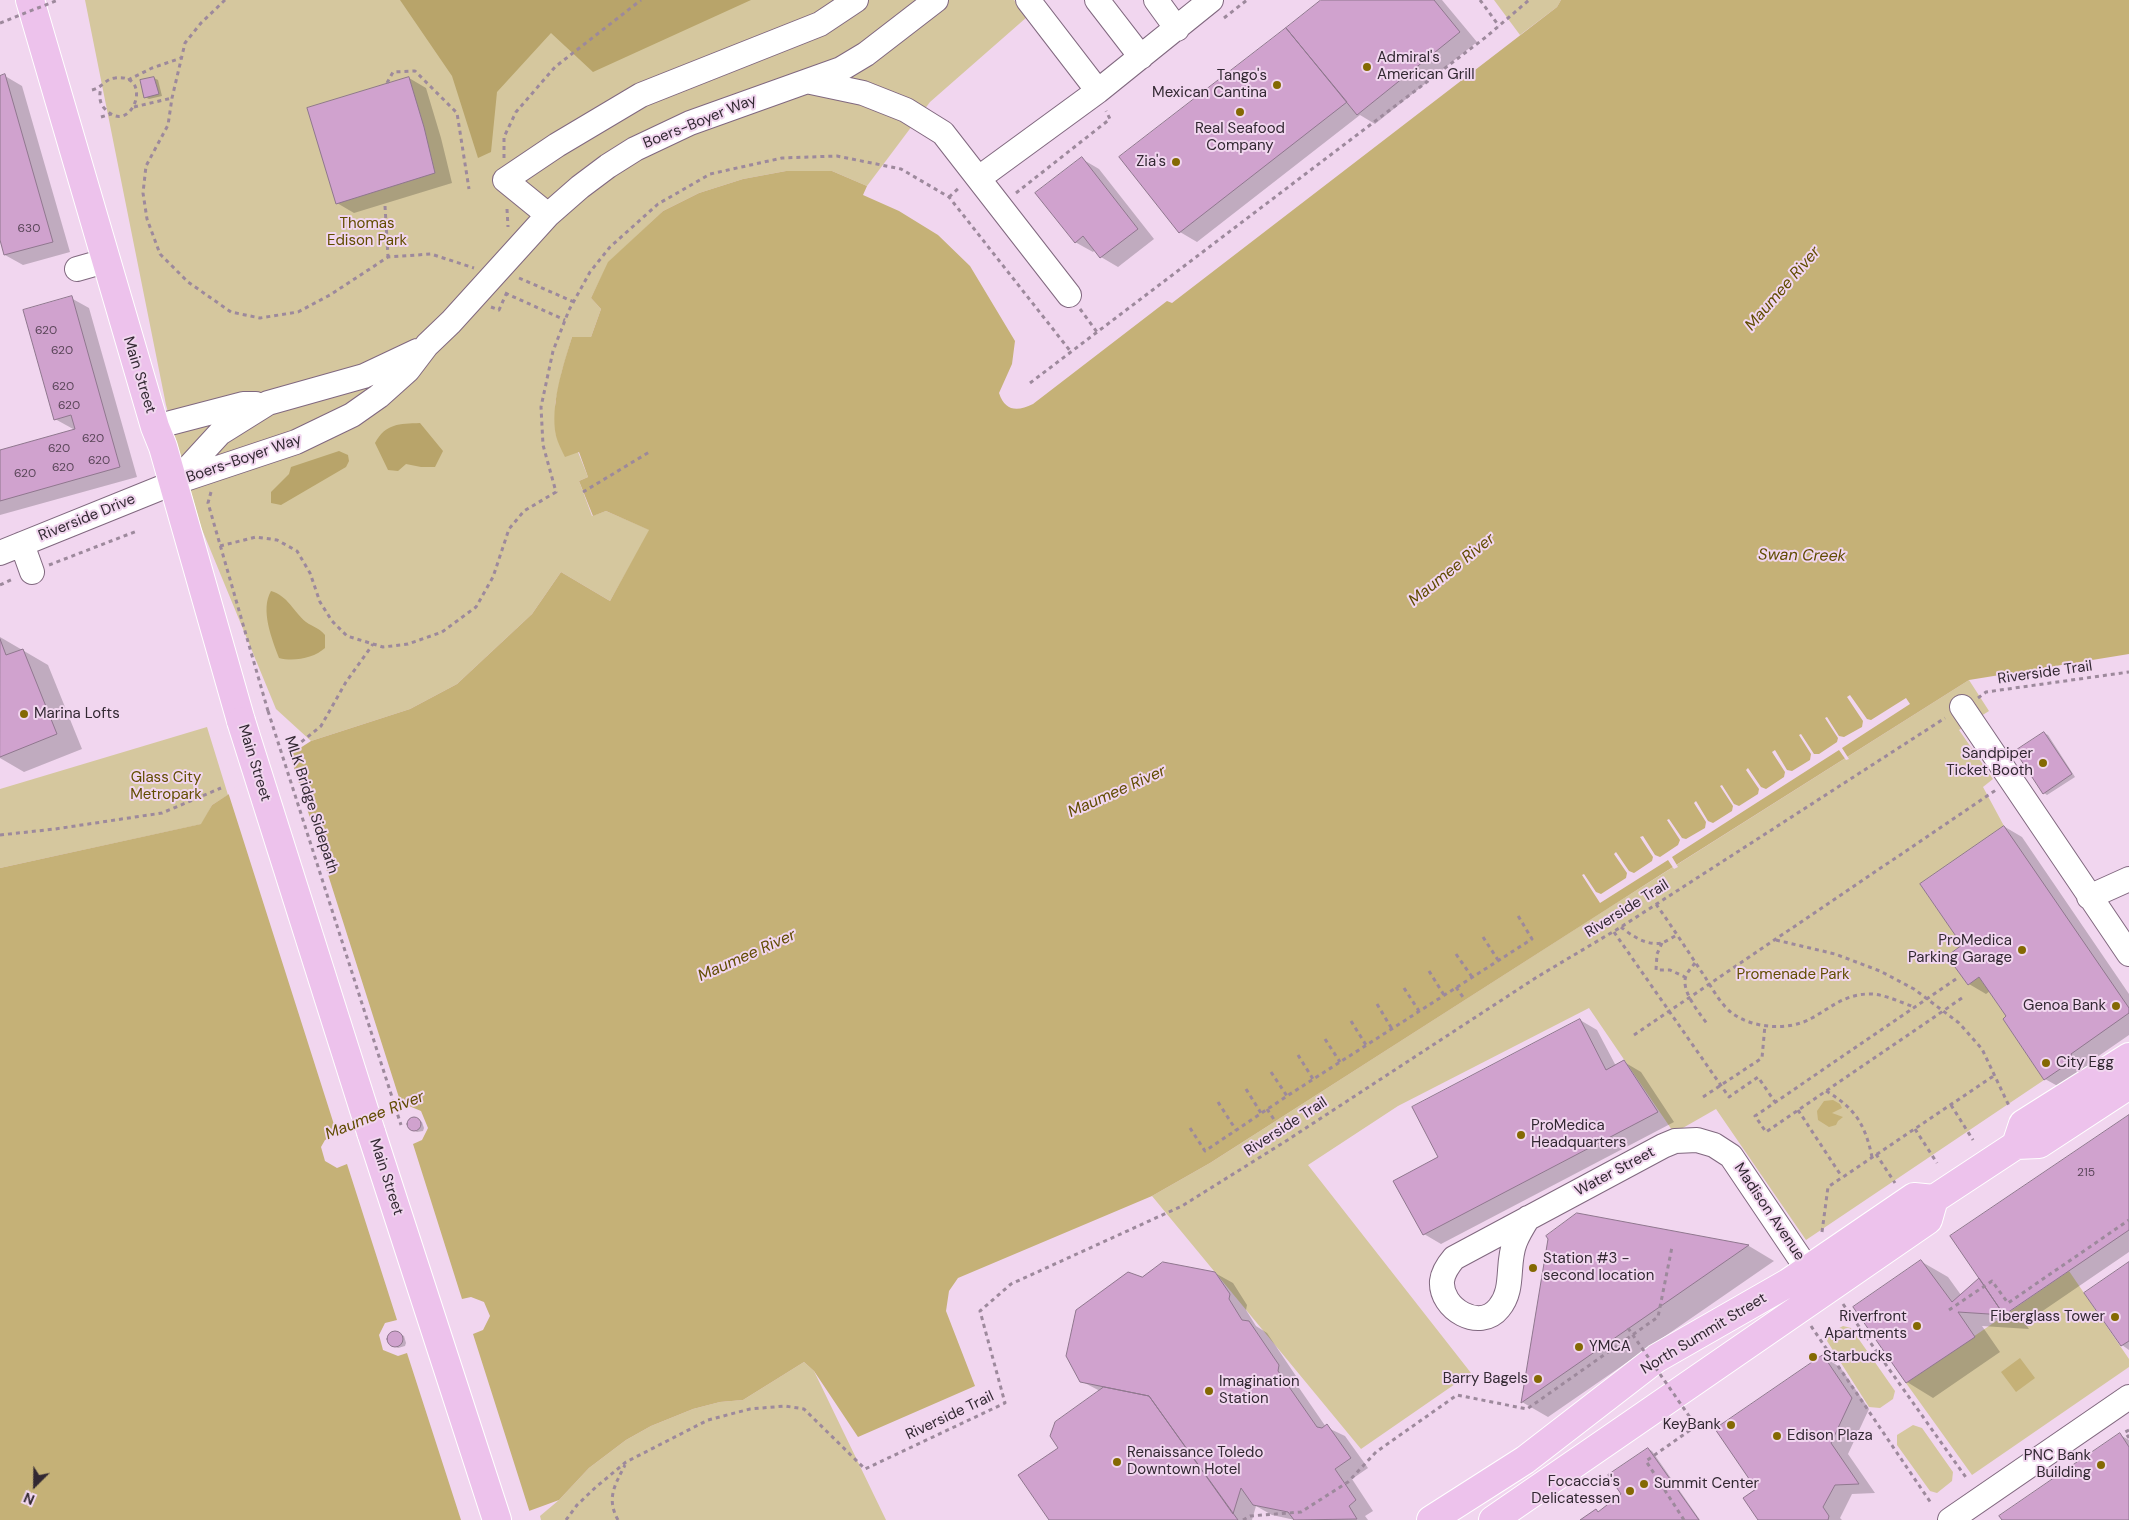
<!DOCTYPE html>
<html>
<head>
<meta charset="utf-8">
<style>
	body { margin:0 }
	#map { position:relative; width:2129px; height:1520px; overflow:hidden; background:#f1d6ef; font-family:"DM Sans",sans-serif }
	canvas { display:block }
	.north { position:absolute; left:10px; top:1460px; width:50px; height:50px; -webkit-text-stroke:4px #f1d6ef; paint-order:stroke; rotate:203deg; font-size:14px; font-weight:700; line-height:20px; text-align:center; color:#322832 }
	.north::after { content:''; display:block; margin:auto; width:18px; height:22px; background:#322832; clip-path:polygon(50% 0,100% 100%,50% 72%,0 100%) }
</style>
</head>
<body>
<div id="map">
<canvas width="2129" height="1520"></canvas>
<div class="north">N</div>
</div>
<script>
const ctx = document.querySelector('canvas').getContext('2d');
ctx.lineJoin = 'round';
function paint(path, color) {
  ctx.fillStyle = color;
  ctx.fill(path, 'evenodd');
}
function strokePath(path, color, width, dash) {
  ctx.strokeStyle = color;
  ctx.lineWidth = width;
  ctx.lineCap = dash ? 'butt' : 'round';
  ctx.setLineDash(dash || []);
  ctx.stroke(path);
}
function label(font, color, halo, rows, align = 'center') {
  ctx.font = font + ' "DM Sans",sans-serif';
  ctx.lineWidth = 4;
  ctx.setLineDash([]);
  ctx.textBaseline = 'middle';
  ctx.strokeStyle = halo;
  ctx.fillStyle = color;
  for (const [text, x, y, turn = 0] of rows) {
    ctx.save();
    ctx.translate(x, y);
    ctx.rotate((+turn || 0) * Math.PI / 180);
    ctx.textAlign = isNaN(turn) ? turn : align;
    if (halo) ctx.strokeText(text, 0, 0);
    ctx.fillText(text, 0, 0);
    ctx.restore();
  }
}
const green = new Path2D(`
	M85 0H1014L1027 17 930 102 867 186 832 171H786L743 179 699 193 663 211 609 262 591 298 601 309 591 337H572L562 371 555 404 556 436 578 452 588 477 579 481 592 516 606 511 650 530 610 601 561 572 532 614 457 684 410 709 311 741 276 709 201 527 166 405Z
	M1494 0H1561L1557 7 1520 35Z
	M1969 680 1989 711 1959 730 1993 779 1983 787 2004 826 1920 884 1962 945 1947 956 1968 985 1979 977 2006 1016 2003 1019 2044 1080 1806 1240 1716 1109 1674 1133 1589 1008 1398 1106 1308 1165 1471 1373 1361 1449 1152 1196 1210 1163 1610 907Z
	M207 727 228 795 212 805 202 824 0 868V789Z
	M2069 1271 2129 1359V1367L1972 1475 1906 1383Z
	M1843 1326 1851 1328 1895 1391 1893 1399 1880 1408 1869 1407 1827 1341 1830 1333Z
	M804 1362 814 1371 886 1520H541L540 1516 559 1500 589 1468 626 1440 651 1426 693 1409 720 1402 743 1400Z
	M1913 1425 1922 1428 1953 1472 1952 1481 1937 1493 1930 1491 1897 1445V1435Z`);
const forest = new Path2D(`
	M400 0H756H751L593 72 551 33 497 92 491 152 478 158 452 76Z
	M420 423 443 451 435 467H421L406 464 398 471 388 470 375 443C386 423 399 424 420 423Z
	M339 451 348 455 349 461 346 467 281 505 271 503V492L289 474 291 467Z
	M271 591C288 596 293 611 306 622 313 627 318 627 325 635V648C314 658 294 662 279 658 272 639 260 610 271 591Z`);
const water = new Path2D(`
	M1561 0H2129V654L1969 680 1665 872 1210 1163 1152 1196 958 1278 949 1291 946 1311 975 1386 858 1437 814 1371 804 1362 743 1400 720 1402 693 1409 651 1426 626 1440 589 1468 559 1500 529 1511 471 1520H0V868L201 824 212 805 311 741 410 709 457 684 532 614 561 572 610 601 649 530 606 511 593 516 579 481 588 477 579 452 565 457C562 451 558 443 556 436 550 405 563 366 572 337H591L601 309 591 298 608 262 663 211 699 193 743 179 786 171H832L867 186 863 195 899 211 938 235 970 266 1015 341 1012 364 999 393C1005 411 1017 412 1033 404L1167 301 1172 303 1557 7Z
	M1833 1100 1840 1104 1842 1108 1832 1113 1843 1117 1838 1121 1836 1125 1829 1127 1818 1120 1817 1111 1824 1101Z
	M2020 1358 2035 1378 2016 1392 2001 1372Z`);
const pier = new Path2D(`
	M1850 695 1867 719 1871 720 1906 698 1910 704 1842 748 1849 759 1846 760 1839 750 1672 857 1678 867 1674 869 1668 860 1600 903 1582 875 1584 874 1596 892 1601 894 1626 878 1627 873 1614 854 1616 852 1629 871 1634 873 1652 861 1653 857 1640 837 1643 836 1655 855 1660 857 1678 845 1680 840 1667 820 1669 819 1682 838 1686 839 1705 828 1706 822 1694 803 1696 801 1708 821 1713 823 1732 811 1733 806 1720 786 1722 785 1734 804 1739 806 1758 794 1759 789 1746 770 1748 768 1761 787 1766 789 1784 777 1785 772 1772 752 1775 750 1787 770 1792 771 1810 760 1811 754 1799 735 1801 734 1814 754H1819L1837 742 1838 738 1825 718 1827 717 1839 736 1844 737 1862 727 1863 721 1847 697Z
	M289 752 402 1107 409 1106 421 1111 428 1128 422 1140 413 1144 462 1299 471 1297 484 1302 490 1316 483 1330 473 1334 530 1513 487 1520H461L407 1353 398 1356 383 1350 379 1335 385 1323 397 1320 347 1164 337 1168 325 1161 321 1147 325 1140 337 1134 228 792Z`);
const shadow = new Path2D(`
	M1323 0H1442L1477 42 1375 124 1360 115 1197 242 1180 232Z
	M5 76 22 86 70 252 23 265 5 255 0 236V77Z
	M154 78 158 80 162 96 149 99 145 97Z
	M409 78 426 88 441 138 452 183 354 213 337 203Z
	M1082 159 1099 169 1154 239 1118 267 1101 257 1095 250 1093 252 1075 242Z
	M71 298 89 308 137 477 0 515V451L75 430 55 419Z
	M0 637 48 665 82 749 24 772 0 758Z
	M2044 733 2048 735 2075 777 2047 795 2044 793Z
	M2005 827 2022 837 2129 994V1035L2087 1064 2089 1067 2063 1089 2045 1079 1990 991 1986 994 1969 984 1964 945Z
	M1580 1020 1597 1030 1616 1066 1624 1062 1641 1072 1674 1122 1441 1244 1424 1234 1440 1158Z
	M2129 1116V1252L2025 1323 2029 1329 1982 1326 2000 1352 1933 1398 1907 1382 1855 1307 1922 1262 1948 1277 1961 1295 1981 1279Z
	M414 1118 422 1122 424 1128 423 1131 417 1132 409 1128 408 1122Z
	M1578 1214 1749 1246 1774 1261 1548 1417 1522 1402Z
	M2129 1264V1350L2122 1345Z
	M1215 1273 1233 1283 1247 1305 1246 1310 1256 1326 1267 1333 1296 1376 1295 1382 1326 1427 1345 1436 1368 1468 1352 1479 1373 1511 1365 1516 1368 1520H1295L1272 1515 1256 1506 1252 1520H1051L1060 1448 1100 1391 1081 1381 1142 1278Z
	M395 1332 404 1336 406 1343 405 1346 398 1348 390 1344 389 1334Z
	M1823 1357 1840 1367 1869 1409 1848 1454 1875 1493 1852 1494 1840 1518 1842 1520H1759L1758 1489Z
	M2120 1435 2129 1440V1520H2003Z
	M1648 1449 1652 1451 1700 1520H1583L1599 1513 1622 1494Z`);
const building = new Path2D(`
	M1321 0H1434L1460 32 1357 115 1286 28Z
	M1286 28 1347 102 1179 233 1119 157Z
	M5 74 53 242 4 255 0 240V76Z
	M154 77 159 94 144 98 140 80Z
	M409 77 424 127 435 173 336 204 307 108Z
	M1082 157 1138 229 1100 258 1083 236 1075 243 1035 193Z
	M72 296 120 467 0 501V450L75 429 71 415 54 420 23 310Z
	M0 639 6 655 23 649 57 734 0 757Z
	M2044 732 2072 774 2043 794 2015 751Z
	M2004 826 2129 1008V1013L2071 1054 2072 1056 2069 1063 2044 1080 2003 1019 2006 1016 1979 977 1968 985 1947 956 1962 945 1920 884Z
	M1580 1019 1606 1070 1624 1060 1658 1112 1423 1235 1393 1181 1438 1157 1412 1107Z
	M2129 1115V1230L2004 1315 1950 1236Z
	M407 1124a7 7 0 1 1 14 0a7 7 0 1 1-14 0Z
	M1577 1213 1749 1245 1521 1403 1548 1239 1546 1236Z
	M1921 1260 1952 1302 1979 1278 2004 1315 1958 1312 1975 1337 1906 1383 1853 1307Z
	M1163 1262 1215 1272 1230 1294 1229 1299 1242 1320 1249 1321 1279 1365 1278 1371 1317 1427 1322 1428 1327 1424 1351 1458 1335 1469 1356 1500 1349 1506 1357 1519 1294 1520 1288 1512 1253 1505 1241 1488 1233 1514 1149 1396 1080 1382 1066 1356 1076 1310 1128 1272 1142 1277Z
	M2129 1262V1341L2121 1346 2084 1293Z
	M387 1339a8 8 0 1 1 16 0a8 8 0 1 1-16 0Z
	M1823 1355 1852 1398 1831 1443 1859 1484 1835 1485 1823 1507 1829 1516 1828 1520H1758L1743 1498 1756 1489 1715 1429Z
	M1104 1387 1149 1396 1238 1520H1049L1018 1475 1058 1448 1050 1436 1055 1422Z
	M2120 1433 2129 1447V1520H2002L1999 1516Z
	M1648 1448 1699 1520H1580L1596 1509 1598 1512 1621 1494 1608 1475Z`);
const path = new Path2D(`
	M225 0 201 23 185 43 172 98 168 125 146 166 143 193 147 219 160 254 188 282 231 312 260 318 298 312 330 295 388 257 431 254 474 268
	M1480 0 1499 26
	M1224 18 1247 0
	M128 80 152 68 181 58
	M387 83 393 72 415 71 457 113 469 189
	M92 90C103 87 105 79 115 78 155 72 132 138 105 109 99 103 99 95 101 88
	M134 107 172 98
	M101 117 111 114
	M504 158V137L516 112 555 67 641 0
	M1016 193 1110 119 1106 111
	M949 197 960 187
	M385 206 388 257
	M507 209 508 227
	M519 278 574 302
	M505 293 565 320
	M491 307 499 310 507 292
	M1080 309 1097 332
	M1030 383 1486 37 1529 0
	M211 492 208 503 268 711
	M583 492 651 451
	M220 546 256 537 277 540 297 551 310 573 320 602 332 621 347 636 383 647 408 644 442 632 476 607 493 577 509 529 524 511 556 492 543 445 541 407 553 351 569 310 590 272 610 247 658 204 710 174 782 158 837 156 901 169 949 197 1071 352
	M49 565 137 531
	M0 585 13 579
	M1978 698 1986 692 2129 672
	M289 752 321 726 346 682 373 644
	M0 835 55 829 162 813 221 788
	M1656 904C1673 928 1689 953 1705 977 1712 988 1721 1005 1732 1013 1753 1029 1790 1031 1812 1018 1830 1008 1844 995 1867 994 1882 993 1900 1002 1914 1007
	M1621 927C1632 936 1647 946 1662 943 1667 941 1673 937 1677 935
	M1614 932 1729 1097 1758 1077 1775 1102
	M1483 937 1498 960
	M1776 940 1835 954 1880 971 1914 989 1959 1023 1982 1049 2010 1108
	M1662 943 1657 954 1656 970H1670L1685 977
	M1456 954 1472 977
	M1695 963C1692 967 1688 971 1686 976 1680 990 1700 1014 1708 1025
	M1429 971 1444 995
	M1956 979 1755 1116 1766 1132 1965 996
	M1456 987 1465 1000
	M1404 988 1419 1011
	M1377 1004 1392 1029
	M1351 1021 1366 1045
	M1634 1035 1996 790
	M1325 1039 1340 1062
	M1298 1055 1313 1079
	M1271 1072 1287 1096
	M1246 1089 1261 1113
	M1826 1091C1855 1108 1865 1124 1872 1157
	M1703 1097 1762 1058 1765 1025
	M1218 1102 1236 1130
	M1951 1105 1973 1140
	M1267 1109 1275 1121
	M1798 1110 1842 1177
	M1190 1128 1205 1151 1287 1096 1532 939 1517 914
	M1915 1129 1937 1163
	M1876 1154 1895 1183
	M1822 1232 1828 1187 1995 1075
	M1843 1304 1967 1479
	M1949 1310 1992 1281 2008 1303 2129 1220
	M1811 1326 1931 1503
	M2129 1430 2125 1432 2129 1438
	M566 1520 577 1505 596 1487 626 1462 708 1420 750 1409 785 1406 804 1409 865 1469 1005 1403 980 1311 1011 1284 1182 1206 1286 1141 1537 977 1621 927 1945 718
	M618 1520C606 1498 615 1485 625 1465
	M1243 1520 1250 1516 1301 1512 1348 1482 1376 1452 1457 1395 1527 1409 1658 1317 1672 1247
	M1684 1520 1646 1461 1696 1426`);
const minor = new Path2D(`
	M1028 0 1098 91
	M1097 0 1141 57
	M1156 0 1177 29
	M811 82 863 93 906 110 943 133 1069 295
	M979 178 1098 91 1211 0
	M548 215 505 180 557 145 641 95 820 24 856 0
	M77 269 105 261
	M155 427 243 404H256
	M175 482 220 433 268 403 364 376 417 351
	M22 544 32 572
	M0 553 173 483 296 442 352 415 379 396 408 370 427 345 451 322 548 215 580 187 608 166 635 149 690 123 841 69 866 54 936 0
	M1962 707 2129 954
	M2089 897 2129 879
	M1528 1218C1523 1226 1518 1234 1515 1242 1506 1264 1515 1289 1499 1308 1480 1332 1440 1309 1442 1281 1443 1272 1448 1265 1454 1258L1663 1146 1675 1141 1697 1140 1714 1145 1731 1156 1818 1285
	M1950 1520 2129 1397`);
const major = new Path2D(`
	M30 0 155 427 163 447 241 721
	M371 1132 497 1520
	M2016 1145 2023 1124 2129 1057
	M1431 1520 1525 1460 1657 1358 1788 1283 1914 1197 1934 1199 2016 1145 2039 1144 2129 1085
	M1493 1520 1928 1220 1934 1199`);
const pathBridge = new Path2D(`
	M0 23 58 0
	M268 711 401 1125
	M1628 1328 1696 1426`);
const majorBridge = new Path2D(`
	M241 721 371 1132`);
const markers = [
	[1367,67,5,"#846903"],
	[1277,85,5,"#846903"],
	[1240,112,5,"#846903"],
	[1176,162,5,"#846903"],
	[24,714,5,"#846903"],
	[2043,763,5,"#846903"],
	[2022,950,5,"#846903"],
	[2116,1006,5,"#846903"],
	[2046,1063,5,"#846903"],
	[1521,1135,5,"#846903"],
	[1533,1268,5,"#846903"],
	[2115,1317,5,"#846903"],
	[1917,1326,5,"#846903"],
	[1579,1347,5,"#846903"],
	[1813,1357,5,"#846903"],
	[1538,1379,5,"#846903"],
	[1209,1391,5,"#846903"],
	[1731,1425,5,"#846903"],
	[1777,1436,5,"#846903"],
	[1117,1462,5,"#846903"],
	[2101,1465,5,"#846903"],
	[1644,1484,5,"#846903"],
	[1630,1491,5,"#846903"]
];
const numberNames = [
	["630",29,229],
	["620",46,331],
	["620",62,351],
	["620",63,387],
	["620",69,406],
	["620",93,439],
	["620",59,449],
	["620",99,461],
	["620",63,468],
	["620",25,474],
	["215",2086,1173]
];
const poiNames = [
	["Admiral's",1377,58],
	["American Grill",1377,75],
	["Tango's",1267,76,"right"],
	["Mexican Cantina",1267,93,"right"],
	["Real Seafood",1240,129,"center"],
	["Company",1240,146,"center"],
	["Zia's",1166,162,"right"],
	["Marina Lofts",34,714],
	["Sandpiper",2033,754,"right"],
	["Ticket Booth",2033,771,"right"],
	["ProMedica",2012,941,"right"],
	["Parking Garage",2012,958,"right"],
	["Genoa Bank",2106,1006,"right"],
	["City Egg",2056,1063],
	["ProMedica",1531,1126],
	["Headquarters",1531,1143],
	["Station #3 -",1543,1259],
	["second location",1543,1276],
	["Riverfront",1907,1317,"right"],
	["Apartments",1907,1334,"right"],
	["Fiberglass Tower",2105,1317,"right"],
	["YMCA",1589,1347],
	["Starbucks",1823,1357],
	["Barry Bagels",1528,1379,"right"],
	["Imagination",1219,1382],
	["Station",1219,1399],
	["KeyBank",1721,1425,"right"],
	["Edison Plaza",1787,1436],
	["Renaissance Toledo",1127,1453],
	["Downtown Hotel",1127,1470],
	["PNC Bank",2091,1456,"right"],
	["Building",2091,1473,"right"],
	["Focaccia's",1620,1482,"right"],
	["Delicatessen",1620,1499,"right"],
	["Summit Center",1654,1484]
];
const streetNames = [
	["Boers-Boyer Way",700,122,-22],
	["Main Street",139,375,73],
	["Boers-Boyer Way",244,459,-19],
	["Riverside Drive",87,518,-22],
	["Riverside Trail",2045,673,-8],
	["Main Street",254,763,73],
	["MLK Bridge Sidepath",311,805,72],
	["Riverside Trail",1627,909,-32],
	["Riverside Trail",1286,1127,-33],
	["Water Street",1615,1172,-28],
	["Main Street",386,1177,72],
	["Madison Avenue",1769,1212,56],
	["North Summit Street",1704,1334,-31],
	["Riverside Trail",950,1416,-25]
];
const parkNames = [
	["Thomas",367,224],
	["Edison Park",367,241],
	["Glass City",166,778],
	["Metropark",166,795],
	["Promenade Park",1793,975]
];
const waterNames = [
	["Maumee River",1783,289,-49],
	["Swan Creek",1802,556,1],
	["Maumee River",1452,570,-39],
	["Maumee River",1117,792,-24],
	["Maumee River",747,956,-24],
	["Maumee River",375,1116,-22]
];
paint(green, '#d5c79e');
paint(forest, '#b8a46a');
paint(water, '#c5b177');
paint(pier, '#f1d6ef');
paint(shadow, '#0003');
paint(building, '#d0a2ce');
strokePath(building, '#8f778e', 1);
strokePath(minor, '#80687f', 26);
strokePath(major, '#fff', 30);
strokePath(path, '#9d899c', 3, [4, 4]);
strokePath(minor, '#fff', 24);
strokePath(major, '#edc2ec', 28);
strokePath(majorBridge, '#fff', 30, []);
strokePath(pathBridge, '#9d899c', 3, [4, 4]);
strokePath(majorBridge, '#edc2ec', 28);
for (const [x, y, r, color] of markers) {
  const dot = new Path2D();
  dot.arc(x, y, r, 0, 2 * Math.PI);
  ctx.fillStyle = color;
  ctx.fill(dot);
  strokePath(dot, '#f1d6ef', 2);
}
label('12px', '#5a4659', null, numberNames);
label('15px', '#322832', '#f1d6ef', poiNames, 'left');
label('15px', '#322832', '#f1d6ef', streetNames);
label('15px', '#624d00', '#f1d6ef', parkNames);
label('italic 16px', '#604b00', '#f1d6ef', waterNames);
</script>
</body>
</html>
